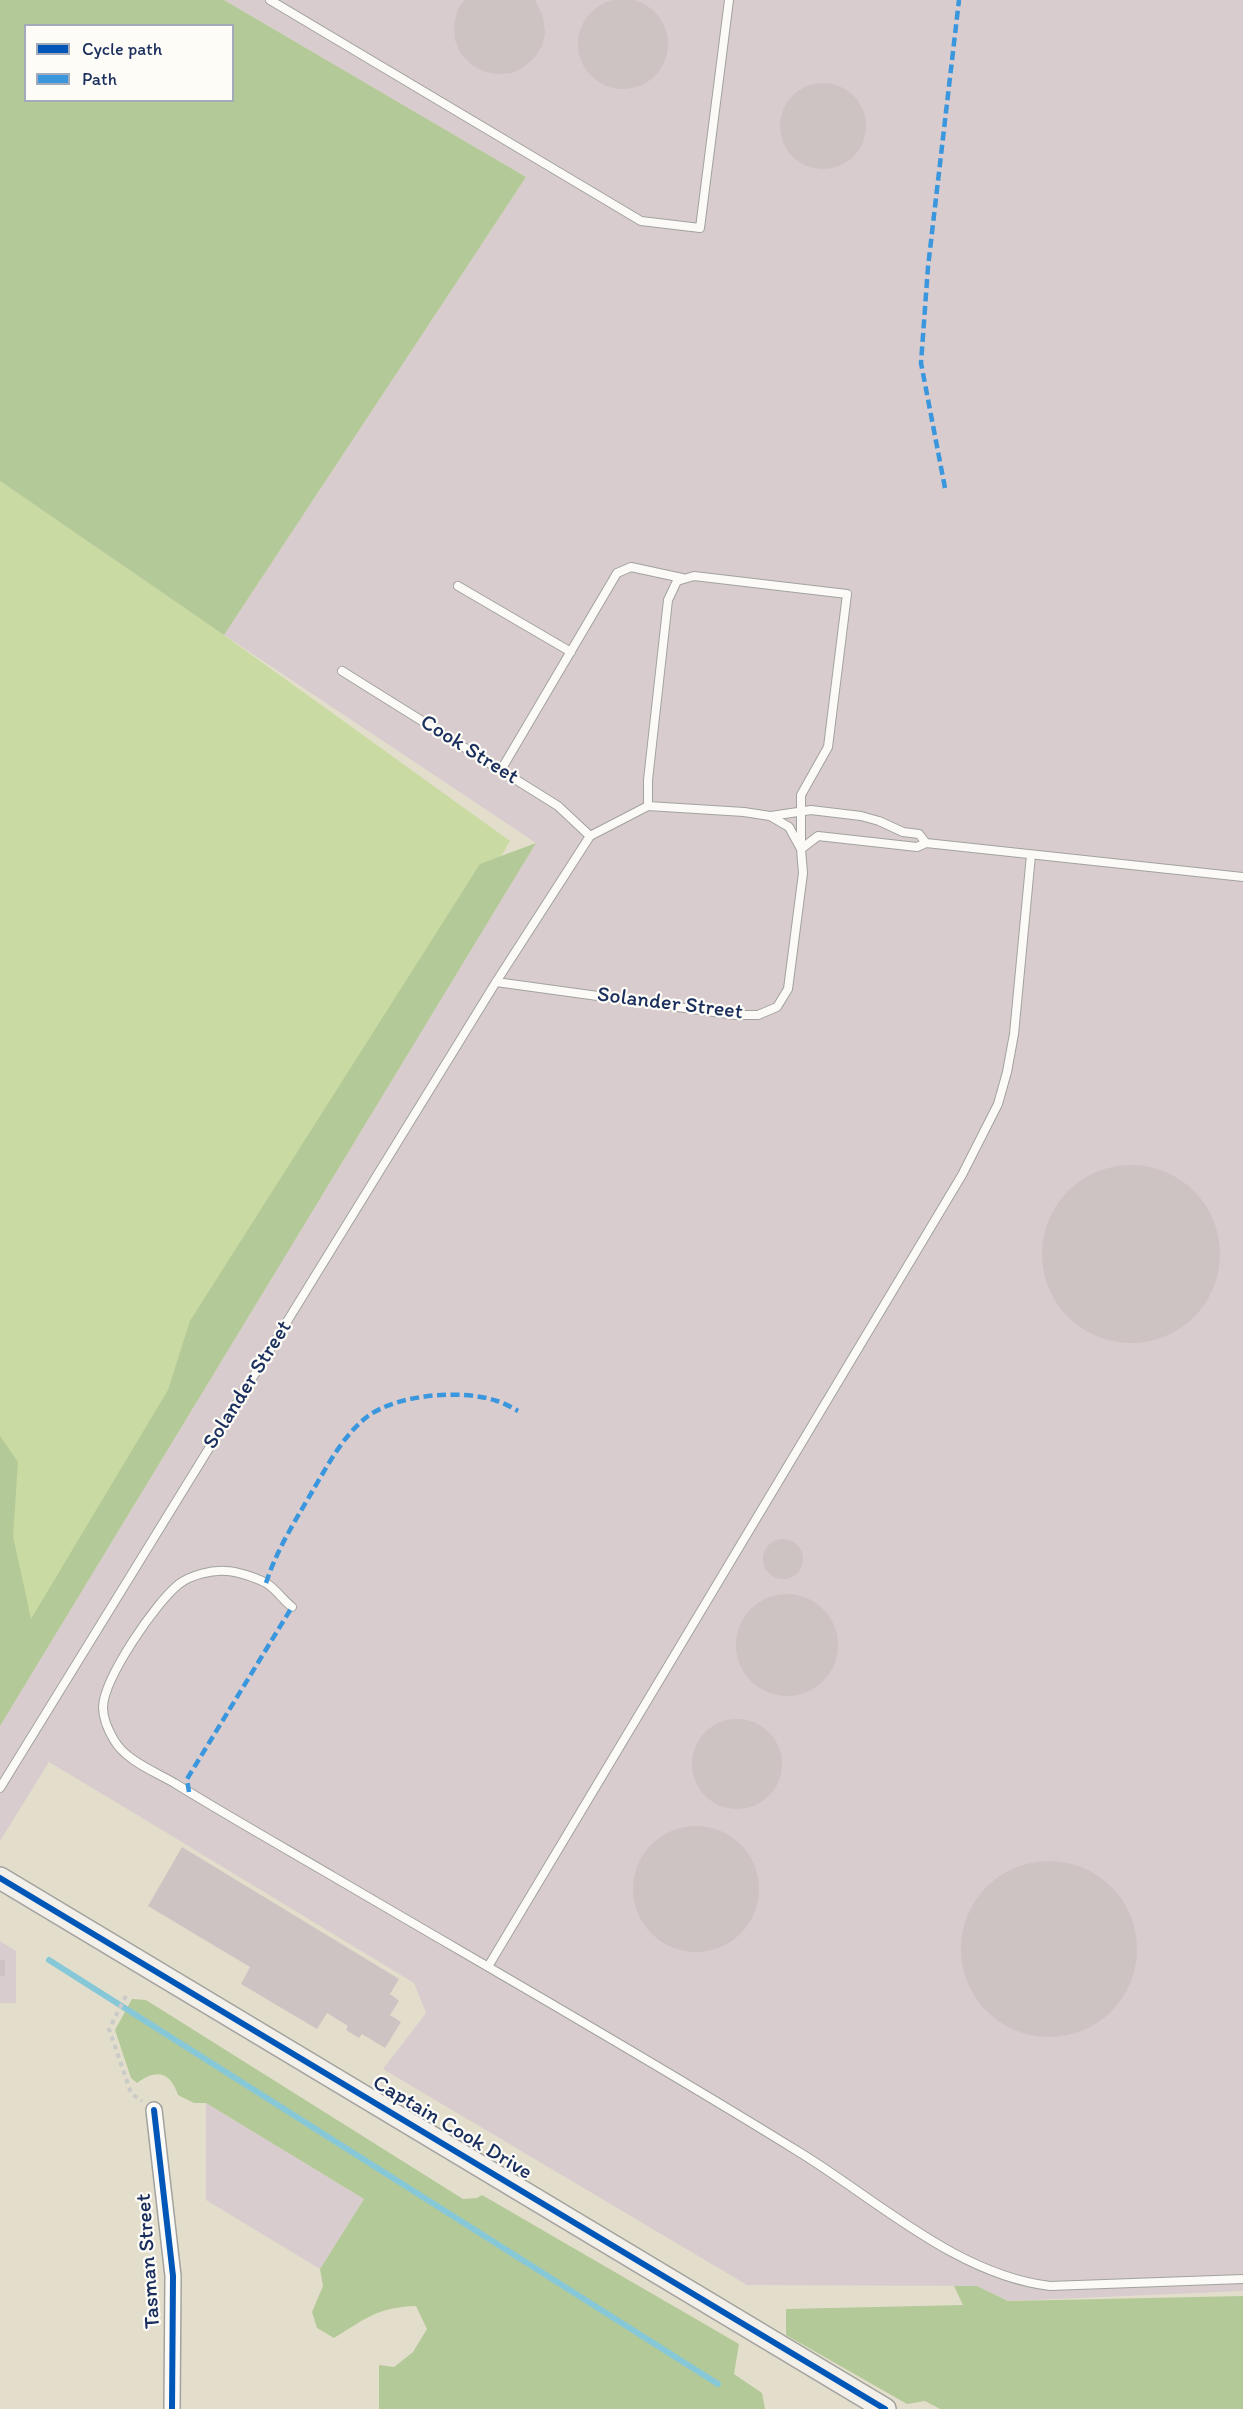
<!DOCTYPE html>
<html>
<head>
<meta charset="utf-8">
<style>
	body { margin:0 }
	#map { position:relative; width:1243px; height:2409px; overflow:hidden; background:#e3decc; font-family:Itim,sans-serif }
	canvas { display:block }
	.legend { position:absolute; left:24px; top:24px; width:210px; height:78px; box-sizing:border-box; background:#fdfcf7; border:2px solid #a3aaba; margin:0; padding:8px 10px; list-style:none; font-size:18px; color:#1b2f5e }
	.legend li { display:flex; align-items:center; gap:12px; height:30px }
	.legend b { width:30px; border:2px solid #a3aaba }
</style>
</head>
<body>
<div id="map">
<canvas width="1243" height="2409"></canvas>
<ul class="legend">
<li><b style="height:8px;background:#0057b8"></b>Cycle path</li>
<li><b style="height:8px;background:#3a97de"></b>Path</li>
</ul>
</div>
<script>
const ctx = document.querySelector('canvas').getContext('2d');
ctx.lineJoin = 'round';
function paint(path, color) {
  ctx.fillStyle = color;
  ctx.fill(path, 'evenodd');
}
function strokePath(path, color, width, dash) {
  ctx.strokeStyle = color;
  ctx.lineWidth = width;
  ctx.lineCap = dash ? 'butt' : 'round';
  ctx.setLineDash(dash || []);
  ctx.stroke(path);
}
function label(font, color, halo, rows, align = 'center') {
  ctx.font = font + ' Itim,sans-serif';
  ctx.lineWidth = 4.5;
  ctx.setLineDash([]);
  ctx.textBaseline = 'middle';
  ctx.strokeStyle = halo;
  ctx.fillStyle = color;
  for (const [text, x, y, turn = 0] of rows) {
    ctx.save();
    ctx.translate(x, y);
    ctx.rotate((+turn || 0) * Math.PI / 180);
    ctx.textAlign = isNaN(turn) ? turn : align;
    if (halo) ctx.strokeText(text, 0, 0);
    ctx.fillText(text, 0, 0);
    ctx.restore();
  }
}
const industrial = new Path2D(`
	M224 0H1243V2291L1008 2301 977 2286 747 2285 383 2069 426 2013 414 1983 134 1813 49 1762 0 1841V1726L536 843 224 635 526 177Z
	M0 1941 16 1951V2003H0Z
	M206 2103 364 2199 320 2269 206 2200Z`);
const green = new Path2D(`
	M0 481 224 635 510 841 3 1714 0 1709Z`);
const forest = new Path2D(`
	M0 0H224L526 177 224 635 0 481ZM26 26H232V100H26Z
	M536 843 0 1726V1436L18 1462 13 1536 31 1619 168 1390 190 1321 480 864Z
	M132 1999 146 2000 463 2199 477 2198 482 2195 739 2344 734 2374 762 2393 765 2409H379V2365L394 2367 413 2352 427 2329 416 2306C378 2307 365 2319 334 2338L317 2328 312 2312 323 2286 320 2269 364 2199 206 2103H194L178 2095C170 2071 156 2069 137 2083L131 2078 115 2030Z
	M954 2286H977L1008 2301 1243 2296V2409H940L925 2401 907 2404 786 2335V2309L963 2305Z`);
const stream = new Path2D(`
	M49 1960 718 2384`);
const building = new Path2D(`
	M578 44a45 45 0 1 1 90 0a45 45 0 1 1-90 0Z
	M464 0H535L543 17 545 33 542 46 534 58 524 67 512 73 498 74 485 72 473 66 461 54 455 40 454 24 458 9Z
	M780 126a43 43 0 1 1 86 0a43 43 0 1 1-86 0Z
	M1042 1254a89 89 0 1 1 178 0a89 89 0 1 1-178 0Z
	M763 1559a20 20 0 1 1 40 0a20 20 0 1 1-40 0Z
	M736 1645a51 51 0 1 1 102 0a51 51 0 1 1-102 0Z
	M692 1764a45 45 0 1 1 90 0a45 45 0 1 1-90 0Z
	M633 1889a63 63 0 1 1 126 0a63 63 0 1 1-126 0Z
	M182 1847 399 1979 390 1994 399 2001 390 2015 401 2022 385 2048 362 2034 359 2038 346 2030 348 2026 327 2013 317 2029 241 1984 250 1967 148 1906Z
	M961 1949a88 88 0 1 1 176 0a88 88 0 1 1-176 0Z
	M0 1960H5V1976H0Z`);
const path = new Path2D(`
	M126 1996 109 2029 131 2093 142 2101`);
const service = new Path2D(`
	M270 0 641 221 700 228 729 0
	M458 586 571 652
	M342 671 558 806 590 836
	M501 770 617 573 631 567 682 578
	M648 806V780L668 600 677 581 694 576 847 594 828 747 801 795V848
	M771 816 811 810 861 816 879 821 903 832 919 834 926 843
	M801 849 818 836 917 847 926 843 1243 877
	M292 1607C283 1600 275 1588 266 1583 257 1578 236 1571 226 1571 211 1570 191 1575 179 1584 156 1602 104 1678 103 1707 103 1719 108 1730 114 1740 126 1761 156 1772 176 1784 228 1816 281 1846 334 1877 489 1968 646 2057 799 2152 876 2199 957 2275 1050 2286L1243 2279
	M0 1788 496 982 590 836 648 806 744 812 770 816 789 827 801 849 803 873 788 989 777 1007 758 1015H736L496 982
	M489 1965 962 1175 998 1104 1007 1072 1014 1034 1031 855`);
const minor = new Path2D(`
	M154 2110 173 2276 172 2409`);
const secondary = new Path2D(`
	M0 1878 885 2409`);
const quiet = new Path2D(`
	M945 488 921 363 928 267 959 0
	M266 1583C276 1552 292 1526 309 1497 325 1470 342 1436 368 1416 399 1394 462 1389 497 1401 504 1403 511 1407 518 1411
	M189 1792 187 1779 292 1607`);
const cycleway = new Path2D(`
	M0 1878 885 2409
	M154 2110 173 2276 172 2409`);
const streetNames = [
	["Cook Street",469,750,32],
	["Solander Street",670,1004,7],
	["Solander Street",248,1385,-58],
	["Captain Cook Drive",452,2128,31],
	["Tasman Street",149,2261,-94]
];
paint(industrial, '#d8ccce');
paint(green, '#c9daa2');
paint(forest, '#b4c998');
strokePath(stream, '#87c8d8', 6);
paint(building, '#ccc3c2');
strokePath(service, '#a2a29e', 10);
strokePath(minor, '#a2a29e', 18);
strokePath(secondary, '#a2a29e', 24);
strokePath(path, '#cacac9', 4, [4.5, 4.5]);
strokePath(service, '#fbfaf7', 8);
strokePath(minor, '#fbfaf7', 15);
strokePath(secondary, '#f2f0e9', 21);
strokePath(quiet, '#3a97de', 4.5, [9, 4.5]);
strokePath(cycleway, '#0057b8', 6);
label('22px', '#1b2f5e', '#fdfcf7', streetNames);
</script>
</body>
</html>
